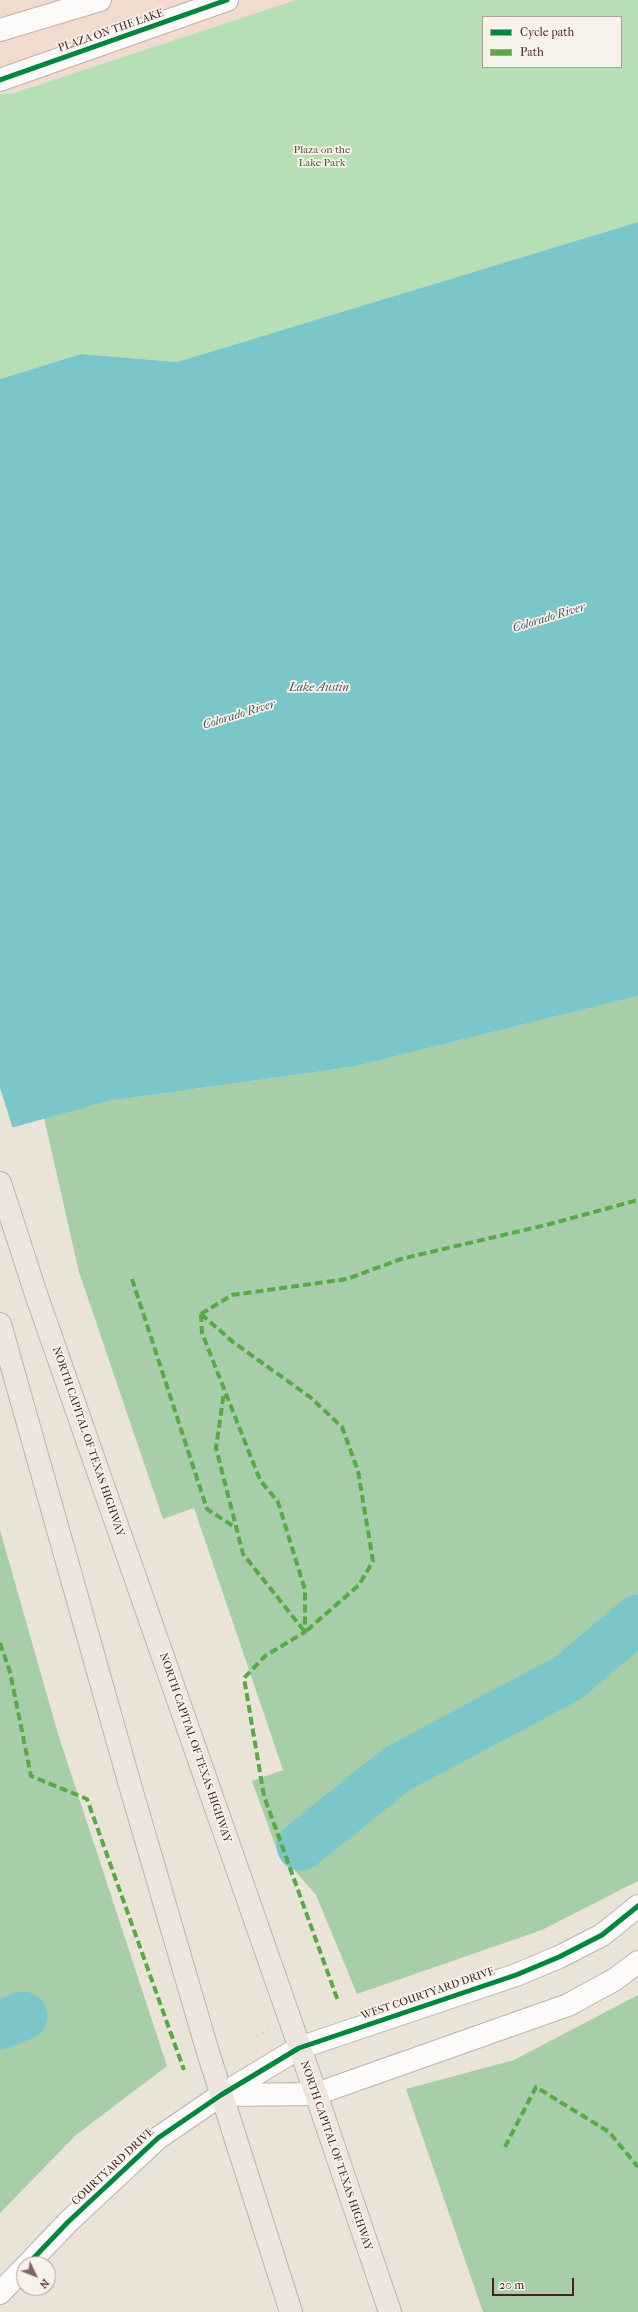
<!DOCTYPE html>
<html>
<head>
<meta charset="utf-8">
<style>
	body { margin:0 }
	#map { position:relative; width:638px; height:2312px; overflow:hidden; background:#eae4d8; font-family:"IM FELL French Canon",serif }
	canvas { display:block }
	.legend { position:absolute; left:482px; top:16px; width:140px; height:52px; box-sizing:border-box; background:#f7f3e8; border:1px solid #b29e9c; margin:0; padding:5px 7px; list-style:none; font-size:12px; color:#4a1f2b }
	.legend li { display:flex; align-items:center; gap:8px; height:20px }
	.legend b { width:20px; border:1px solid #b29e9c }
	.north { position:absolute; left:16px; top:2256px; width:40px; height:40px; box-sizing:border-box; background:#f7f3e8; border:1px solid #b29e9c; border-radius:50%; rotate:133deg; font-size:11px; font-weight:700; line-height:16px; text-align:center; color:#4a1f2b }
	.north::after { content:''; display:block; margin:auto; width:14px; height:18px; background:#826468; clip-path:polygon(50% 0,100% 100%,50% 72%,0 100%) }
	.scale { position:absolute; left:492px; top:2278px; width:82px; height:18px; box-sizing:border-box; border:2px solid #4a1f2b; border-top:0; padding-left:5px; font-size:12px; line-height:14px; white-space:nowrap; color:#4a1f2b; -webkit-text-stroke:3px #f7f3e8; paint-order:stroke }
</style>
</head>
<body>
<div id="map">
<canvas width="638" height="2312"></canvas>
<ul class="legend">
<li><b style="height:5px;background:#00873e"></b>Cycle path</li>
<li><b style="height:5px;background:#57aa44"></b>Path</li>
</ul>
<div class="north">N</div>
<div class="scale">20 m</div>
</div>
<script>
const ctx = document.querySelector('canvas').getContext('2d');
ctx.lineJoin = 'round';
function paint(path, color) {
  ctx.fillStyle = color;
  ctx.fill(path, 'evenodd');
}
function strokePath(path, color, width, dash) {
  ctx.strokeStyle = color;
  ctx.lineWidth = width;
  ctx.lineCap = dash ? 'butt' : 'round';
  ctx.setLineDash(dash || []);
  ctx.stroke(path);
}
function label(font, color, halo, rows, align = 'center') {
  ctx.font = font + ' "IM FELL French Canon",serif';
  ctx.lineWidth = 3.5;
  ctx.setLineDash([]);
  ctx.textBaseline = 'middle';
  ctx.strokeStyle = halo;
  ctx.fillStyle = color;
  for (const [text, x, y, turn = 0] of rows) {
    ctx.save();
    ctx.translate(x, y);
    ctx.rotate((+turn || 0) * Math.PI / 180);
    ctx.textAlign = isNaN(turn) ? turn : align;
    if (halo) ctx.strokeText(text, 0, 0);
    ctx.fillText(text, 0, 0);
    ctx.restore();
  }
}
const built = new Path2D(`
	M0 0H296L14 93 0 94Z`);
const green = new Path2D(`
	M296 0H638V222L177 362 81 354 0 379V94L14 93ZM483 17H621V67H483Z`);
const forest = new Path2D(`
	M638 996V1881L542 1930 357 1994 316 1895 277 1850 252 1781 283 1770 194 1508 163 1519 79 1272 44 1118 108 1101 352 1067Z
	M0 1530 58 1734 167 2066 76 2135 0 2213Z
	M638 1995V2312H483L406 2089 514 2060Z`);
const water = new Path2D(`
	M638 222V996L352 1067 108 1101 0 1131V379L81 354 177 362Z`);
const pier = new Path2D(`
	M0 1088 13 1129 0 1133Z`);
const river = new Path2D(`
	M301 1846 397 1769 568 1678 638 1619
	M0 2025 23 2016`);
const path = new Path2D(`
	M256 2036 268 2031`);
const minor = new Path2D(`
	M0 30 100 0
	M0 80 227 0
	M221 2095 316 2094 568 2005 614 1980 638 1962
	M28 2264 68 2222 158 2138 221 2095 299 2048 516 1975 559 1957 602 1935 638 1906
	M0 2293 24 2268`);
const trunk = new Path2D(`
	M0 1183 36 1294 316 2094 390 2312
	M0 1324 130 1785 207 2049 291 2312`);
const quiet = new Path2D(`
	M132 1279 207 1509 236 1528
	M201 1314 202 1333 260 1480 278 1502 305 1590V1632L265 1656 244 1678 264 1796 338 2001
	M201 1314 233 1342 310 1397 342 1427 358 1471 373 1561 359 1585 305 1632 243 1554 216 1448 224 1392
	M201 1314 232 1295 347 1279 401 1259 550 1224 638 1200
	M0 1643 10 1672 31 1776 87 1799 184 2070
	M505 2147 536 2087 609 2132 638 2167`);
const cycleway = new Path2D(`
	M0 80 227 0
	M28 2264 68 2222 158 2138 221 2095 299 2048 516 1975 559 1957 602 1935 638 1906`);
const streetNames = [
	["PLAZA ON THE LAKE",111,31,-19],
	["NORTH CAPITAL OF TEXAS HIGHWAY",88,1442,71],
	["NORTH CAPITAL OF TEXAS HIGHWAY",195,1748,71],
	["WEST COURTYARD DRIVE",428,1994,-19],
	["NORTH CAPITAL OF TEXAS HIGHWAY",336,2156,71],
	["COURTYARD DRIVE",113,2167,-43]
];
const parkNames = [
	["Plaza on the",322,150],
	["Lake Park",322,163]
];
const waterNames = [
	["Colorado River",549,618,-17],
	["Lake Austin",319,688],
	["Colorado River",239,715,-17]
];
paint(built, '#f1dace');
paint(green, '#b7dfb6');
paint(forest, '#a8cda9');
paint(water, '#7bc6c9');
paint(pier, '#eae4d8');
strokePath(river, '#7bc6c9', 49);
strokePath(minor, '#bbb2ac', 24);
strokePath(trunk, '#bbb2ac', 24);
strokePath(path, '#d7d3d0', 2.5, [3, 3]);
strokePath(minor, '#fcfbf9', 22);
strokePath(trunk, '#eee6de', 22);
strokePath(quiet, '#57aa44', 4, [8, 4]);
strokePath(cycleway, '#00873e', 5);
label('11px', '#4a1f2b', '#f7f3e8', streetNames);
label('11px', '#5b4e47', '#f7f3e8', parkNames);
label('italic 12px', '#4a5560', '#f7f3e8', waterNames);
</script>
</body>
</html>
